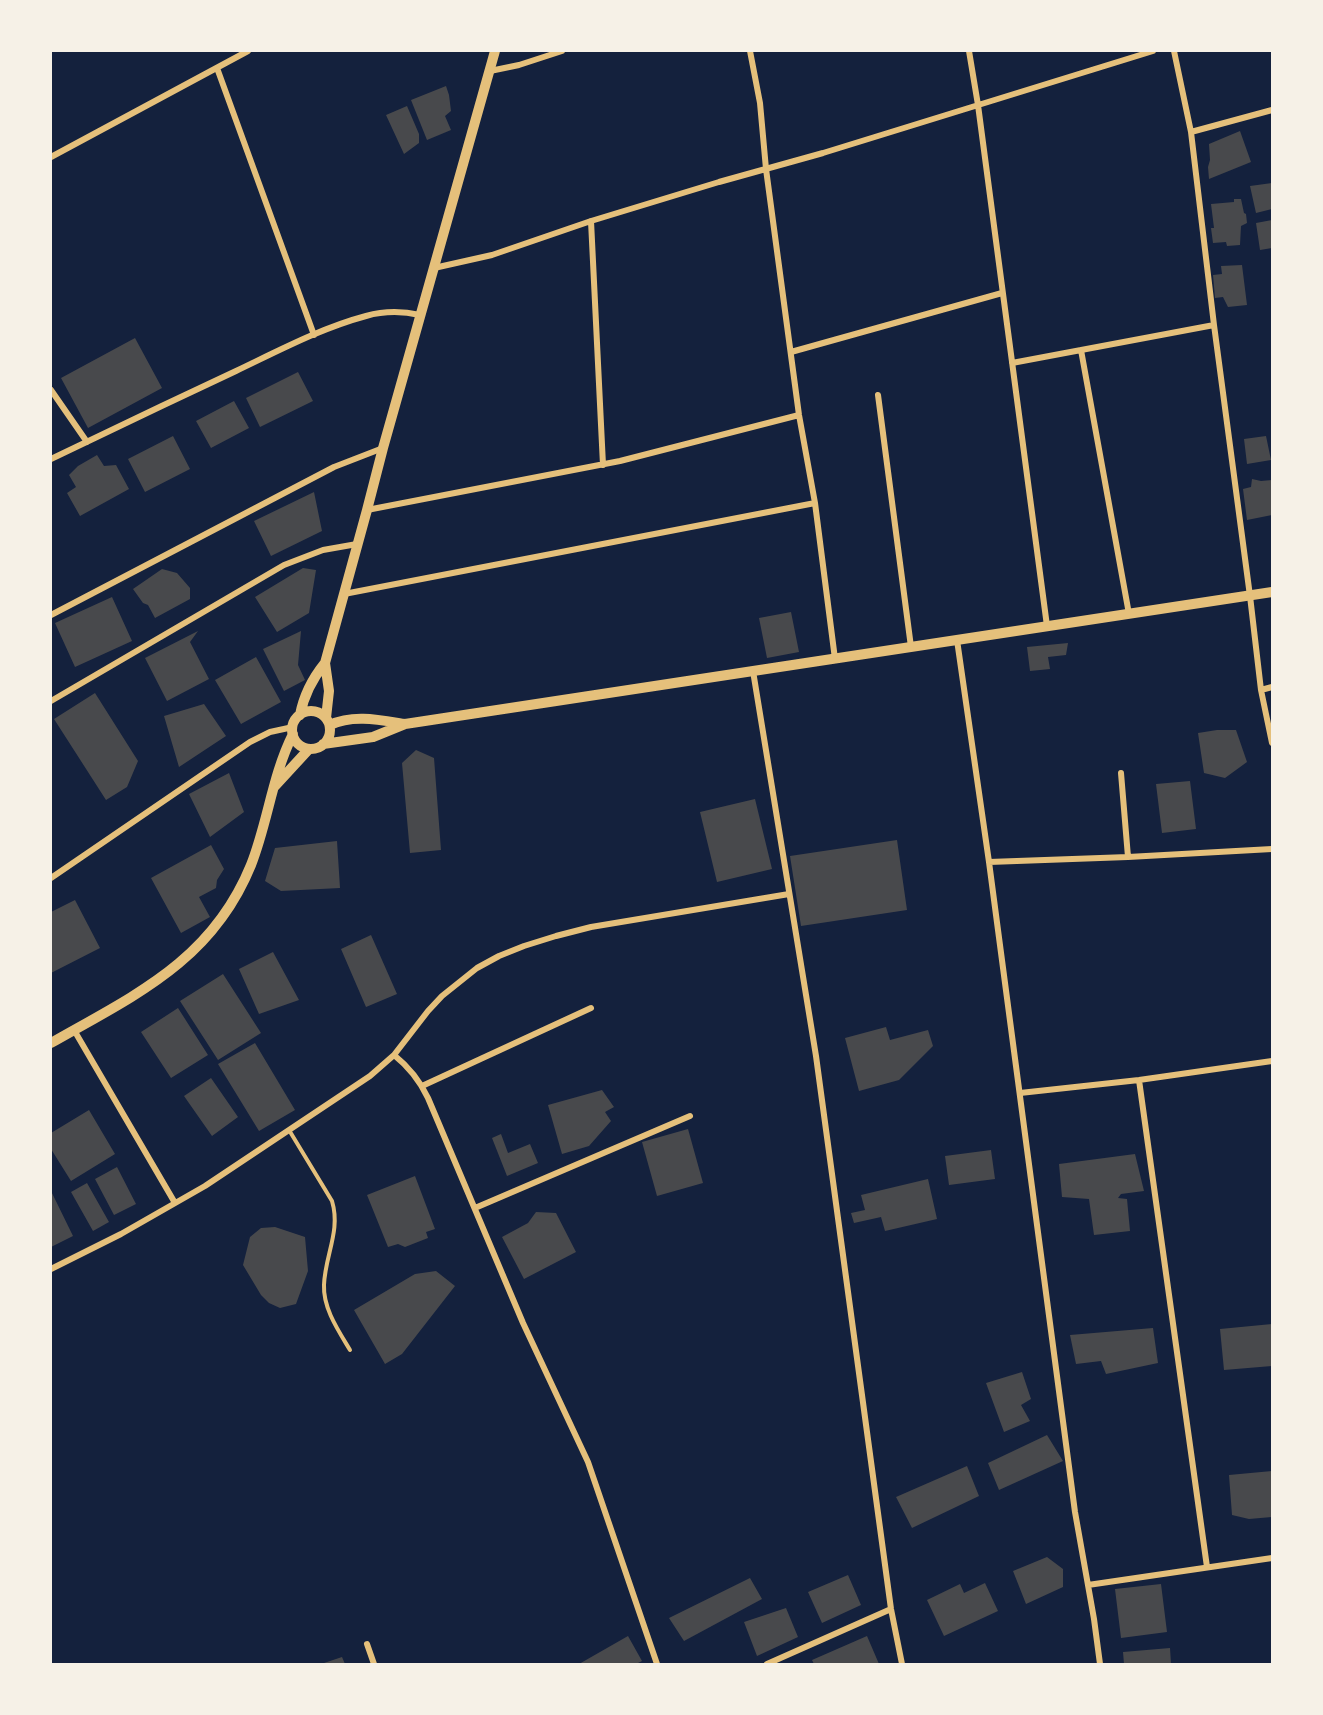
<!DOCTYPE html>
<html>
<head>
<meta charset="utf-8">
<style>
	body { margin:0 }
	#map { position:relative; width:1323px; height:1715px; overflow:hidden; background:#14213d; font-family:"Open Sans",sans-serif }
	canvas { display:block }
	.frame { position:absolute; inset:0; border:52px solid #f6f1e7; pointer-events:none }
</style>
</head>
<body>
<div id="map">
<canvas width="1323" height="1715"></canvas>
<div class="frame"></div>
</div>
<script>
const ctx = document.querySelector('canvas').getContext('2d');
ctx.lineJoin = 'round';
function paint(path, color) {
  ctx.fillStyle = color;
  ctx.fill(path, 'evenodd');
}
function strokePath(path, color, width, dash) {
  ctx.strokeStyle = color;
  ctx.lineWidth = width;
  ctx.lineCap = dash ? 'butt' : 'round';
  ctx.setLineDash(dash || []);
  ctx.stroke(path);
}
const building = new Path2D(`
	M446 86 449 95 451 111 445 116 451 130 427 140 411 100Z
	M407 106 419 134V143L404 154 386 115Z
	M1240 131 1251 162 1209 179 1208 167 1210 160 1209 144Z
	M1272 183V209L1256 213 1250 186Z
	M1234 199H1241L1244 213 1246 214 1247 223 1241 226 1240 245 1227 246 1226 242 1213 243 1211 228H1214L1211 204 1234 202Z
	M1272 220V248L1260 250 1256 223Z
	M1242 265 1247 305 1228 307 1223 297 1215 298 1213 275 1222 274 1221 266Z
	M135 338 162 388 88 428 61 378Z
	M298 372 313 401 260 427 246 398Z
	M234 401 249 428 211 448 196 421Z
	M173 436 190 469 145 492 128 459Z
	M1266 436 1271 460 1247 464 1244 439Z
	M97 455 104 466 116 465 129 489 80 516 67 493 76 487 69 475 78 466Z
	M1252 479 1261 481 1272 480V515L1247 520 1243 489 1251 487Z
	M314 492 322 531 271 556 254 521Z
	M303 568 316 570 309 613 277 632 255 597Z
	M162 569 177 573 190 588V599L155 618 148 605 143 603 133 589Z
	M112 597 132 641 75 667 55 623Z
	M791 612 799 652 767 658 759 618Z
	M198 631 190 642 209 679 167 701 145 658Z
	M301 631 298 665 305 680 284 691 263 649Z
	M1068 643 1066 655 1048 657 1050 669 1030 671 1027 647Z
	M256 657 281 702 241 724 215 680Z
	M95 693 138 761 127 787 106 800 54 719Z
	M204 704 226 736 179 767 164 716Z
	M1217 730H1236L1247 762 1225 778 1204 773 1198 733Z
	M416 750 434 758 441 850 410 853 402 763Z
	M229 773 244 812 210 837 189 794Z
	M1190 781 1196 829 1162 833 1156 784Z
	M755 799 772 869 717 882 700 812Z
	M897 840 907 910 801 926 790 856Z
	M337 841 340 888 281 891 265 881 275 848Z
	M211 845 224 869 217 880 216 888 199 897 210 917 181 933 151 878Z
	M75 900 100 948 51 973V912Z
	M371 935 397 994 366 1007 341 949Z
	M273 952 299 1000 259 1014 239 969Z
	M223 974 261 1033 218 1060 180 1001Z
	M178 1008 208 1055 171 1078 141 1032Z
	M886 1027 890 1040 928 1030 933 1046 899 1080 859 1091 845 1038Z
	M255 1043 295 1110 259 1131 218 1064Z
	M211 1078 238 1117 212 1136 184 1096Z
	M602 1090 614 1107 605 1112 611 1121 589 1146 562 1154 548 1105Z
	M89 1110 115 1154 71 1181 51 1149V1133Z
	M688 1129 703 1183 657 1196 642 1142Z
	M501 1134 508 1153 530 1144 538 1163 507 1176 492 1138Z
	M991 1150 995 1179 949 1185 945 1156Z
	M1135 1154 1144 1191 1121 1194 1118 1198 1127 1199 1130 1231 1094 1235 1089 1199 1062 1197 1059 1164Z
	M117 1167 136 1204 114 1215 95 1179Z
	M415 1176 435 1229 426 1232 428 1238 405 1247 398 1244 388 1247 367 1195Z
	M928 1179 937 1219 885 1231 881 1217 854 1223 851 1213 865 1210 861 1195Z
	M87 1183 109 1222 93 1231 71 1192Z
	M51 1191 73 1236 51 1247Z
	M536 1212 556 1213 576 1252 524 1279 502 1237 528 1223Z
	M275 1227 305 1237 308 1271 296 1304 280 1308 269 1303 261 1295 243 1265 250 1237 261 1228Z
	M436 1271 455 1286 402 1354 385 1364 354 1310 415 1274Z
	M1272 1324V1366L1224 1370 1220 1329Z
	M1153 1328 1158 1363 1106 1374 1101 1361 1076 1364 1070 1335Z
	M1022 1372 1031 1399 1021 1405 1030 1421 1004 1432 986 1383Z
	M1047 1435 1063 1461 999 1490 988 1463Z
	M967 1466 979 1496 912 1528 896 1497Z
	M1272 1471V1517L1249 1519 1232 1515 1229 1475Z
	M1047 1557 1063 1569V1587L1026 1604 1013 1571Z
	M848 1575 861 1605 822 1623 808 1592Z
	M750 1578 762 1599 684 1641 669 1618Z
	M985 1583 998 1611 944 1636 927 1600 960 1584 964 1593Z
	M1161 1584 1167 1632 1121 1638 1115 1589Z
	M786 1608 798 1637 757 1656 744 1622Z
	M628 1636 642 1661 636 1664H579Z
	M867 1636 879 1664H814L812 1660Z
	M1170 1648 1171 1664H1124L1123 1652Z
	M342 1657 345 1664H321Z`);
const service = new Path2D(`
	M289 1130 332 1201C341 1231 325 1255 324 1285 323 1308 338 1330 350 1350`);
const minor = new Path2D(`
	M750 51 760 103 766 169 799 415 815 503 835 659
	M969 51 978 105 1047 626
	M1174 51 1191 132 1214 325 1250 596 1261 690 1272 743
	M217 68 314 335
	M490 71 519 65 562 51
	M1191 132 1272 110
	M51 157 248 51
	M591 221 603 465
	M434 268 492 255 591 221 719 182 823 153 1153 51
	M1081 350 1129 614
	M791 352 1002 293
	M1012 363 1214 325
	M51 390 87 442
	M878 395 911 647
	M51 459C113 429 174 400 236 371 278 351 321 328 366 316 384 311 402 311 420 315
	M367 510 620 461 799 415
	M344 594 815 503
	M51 615 334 467 383 448
	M957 640 989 862 1075 1512 1094 1619 1100 1664
	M753 671 816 1056 891 1609 902 1664
	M1261 690 1272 687
	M51 701 284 565 323 550 357 544
	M1121 773 1128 857
	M989 862 1128 857 1272 849
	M51 878 250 742 270 732 293 727
	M74 1030 175 1203
	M394 1055C409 1067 420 1081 428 1098L523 1323 588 1462 657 1664
	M1139 1080 1207 1567
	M422 1086 591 1008
	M1020 1093 1139 1080 1272 1061
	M475 1208 690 1116
	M51 1269 121 1234 205 1186 370 1076 394 1055 428 1011 442 996 477 968 499 956 524 946 556 936 591 927 789 894
	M1088 1585 1272 1558
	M367 1644 374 1664
	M767 1664 891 1609`);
const tertiary = new Path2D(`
	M292 730a19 19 0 1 1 38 0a19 19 0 1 1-38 0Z
	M300 715C304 694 312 679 325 663
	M326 718 329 691 325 663 367 510 383 448 495 51
	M330 725C353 714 380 720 405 724
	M323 744 373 737 405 724 1272 592
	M274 787 309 749
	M51 1043C135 995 212 961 251 865 268 822 272 776 293 734`);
paint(building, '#48494c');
strokePath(service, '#e5c07b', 4);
strokePath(minor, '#e5c07b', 6);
strokePath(tertiary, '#e5c07b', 10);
</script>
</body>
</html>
